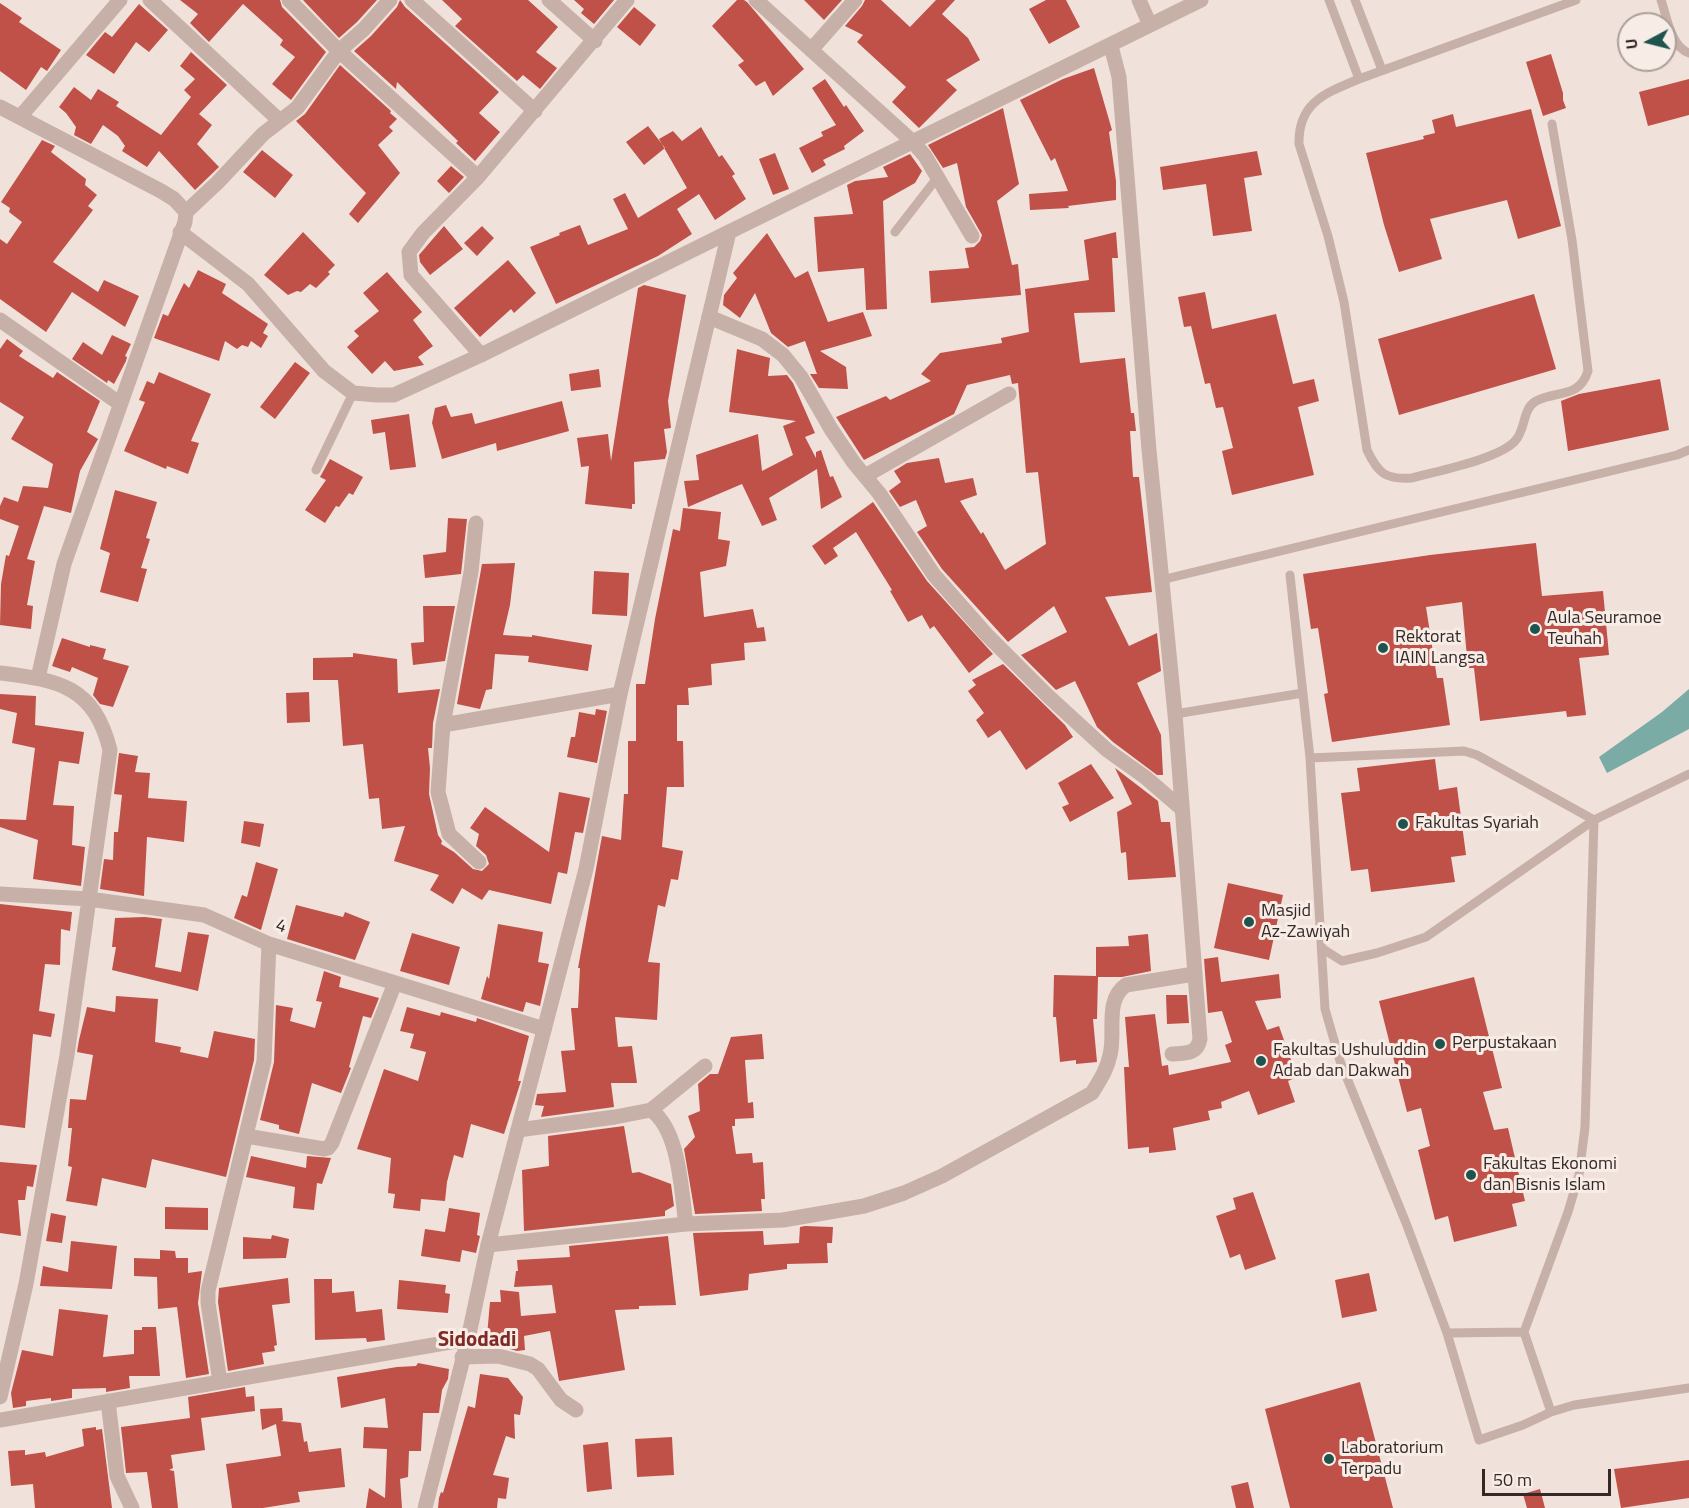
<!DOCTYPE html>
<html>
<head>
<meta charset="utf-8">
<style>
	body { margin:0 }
	#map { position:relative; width:1689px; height:1508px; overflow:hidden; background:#f0e2da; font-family:"Titillium Web",sans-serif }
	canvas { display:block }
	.north { position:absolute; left:1617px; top:12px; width:60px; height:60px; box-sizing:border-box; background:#f8ede6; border:2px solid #aa9f9a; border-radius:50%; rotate:263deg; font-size:16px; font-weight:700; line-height:24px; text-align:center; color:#342927 }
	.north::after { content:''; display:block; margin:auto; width:21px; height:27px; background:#1f534e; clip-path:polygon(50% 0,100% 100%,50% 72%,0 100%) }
	.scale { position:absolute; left:1482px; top:1469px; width:129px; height:27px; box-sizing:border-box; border:3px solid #342927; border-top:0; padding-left:8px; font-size:18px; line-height:21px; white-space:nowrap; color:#342927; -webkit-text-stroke:4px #f8ede6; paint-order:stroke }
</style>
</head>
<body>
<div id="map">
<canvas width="1689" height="1508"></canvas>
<div class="north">U</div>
<div class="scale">50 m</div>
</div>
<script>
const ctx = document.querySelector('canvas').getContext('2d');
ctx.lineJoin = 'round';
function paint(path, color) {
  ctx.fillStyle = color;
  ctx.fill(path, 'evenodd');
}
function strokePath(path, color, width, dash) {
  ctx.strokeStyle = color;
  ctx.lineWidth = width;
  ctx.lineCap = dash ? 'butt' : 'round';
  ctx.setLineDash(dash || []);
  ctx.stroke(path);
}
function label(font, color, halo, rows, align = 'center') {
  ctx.font = font + ' "Titillium Web",sans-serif';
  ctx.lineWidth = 6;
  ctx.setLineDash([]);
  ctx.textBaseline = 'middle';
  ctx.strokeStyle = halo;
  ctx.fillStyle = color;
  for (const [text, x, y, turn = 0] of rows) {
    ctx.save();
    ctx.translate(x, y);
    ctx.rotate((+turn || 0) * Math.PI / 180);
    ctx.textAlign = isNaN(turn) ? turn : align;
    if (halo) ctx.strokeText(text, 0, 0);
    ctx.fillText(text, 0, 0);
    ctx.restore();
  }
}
const water = new Path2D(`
	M1689 689V729L1607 773 1599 757 1662 712Z`);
const building = new Path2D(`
	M180 0H280L282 7 326 52 291 100 272 84 295 57 280 45 283 40 243 4 209 42 190 23 198 14Z
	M303 0H377L357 22 339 38Z
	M400 0 405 7 499 92 479 113 500 132 475 161 456 143 458 141 397 82 396 89 354 51 371 36 397 7Z
	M442 0H528L558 27 536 52 557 68 540 89 523 75 517 81 455 26 462 19Z
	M574 0H614L594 24 581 13 584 9Z
	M737 0H744L747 2 804 69 773 96 765 81 756 86 738 65 744 61 712 26Z
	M804 0H842L824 20Z
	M865 0H881L910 27 936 0H955L942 14 968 38 980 60 946 80 957 90 919 128 892 102 906 87 857 42 863 35 845 26 862 6Z
	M1046 0H1066L1080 27 1049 44 1029 9Z
	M0 3 22 18 19 22 61 50 47 71 41 67 26 90 0 71Z
	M139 4 168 30 149 52 136 42 114 74 86 55 105 32 112 37Z
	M634 7 656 25 640 46 617 27Z
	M191 52 227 85 199 114 212 125 197 144 219 167 195 190 159 151 147 167 122 151 125 146 118 136 103 125 91 144 74 135 76 127 66 113 59 107 74 87 91 100 98 89 119 102 116 106 161 135 191 97 184 90 195 79 180 66Z
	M1551 54 1563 93V100L1566 108 1543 116 1526 62Z
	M340 65 391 111 390 113 397 119 389 127 393 131 378 145 400 173 358 223 349 214 366 193 296 121 305 114Z
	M1094 68 1112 130 1109 132 1116 181V200L1068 206 1069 208 1030 210 1029 194 1068 191 1055 158 1051 161 1020 100 1063 79Z
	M825 79 844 107 846 105 864 131 844 146 845 149 823 160 826 165 812 173 799 148 823 136 821 132 836 125 812 88Z
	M1689 79V115L1648 126 1639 92Z
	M1003 108 1019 184 997 201 1012 265 1018 264 1021 295 931 303 929 271 969 268 965 248 974 247 980 241 982 235 966 207 957 163 943 168 928 145Z
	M1531 109 1561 226 1518 239 1507 200 1430 219 1442 259 1399 272 1384 225 1366 153 1424 139 1423 136 1435 133 1432 120 1453 114 1456 127Z
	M648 126 665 148 644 165 626 142Z
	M701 127 719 157 722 155 735 174 732 176 746 199 715 220 699 194 677 209 692 234 658 256 556 304 530 247 560 235 559 233 580 225 588 245 628 229 613 199 625 193 638 218 687 188 659 139 673 131 682 141Z
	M42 140 55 146 51 152 86 179 85 185 97 195 88 206 93 210 53 262 98 292 104 280 139 296 125 327 72 292 46 332 0 299V239L7 244 22 222 9 212 10 208 1 202Z
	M262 150 293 175 275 198 243 172Z
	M1257 151 1262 175 1244 178 1252 231 1213 236 1206 184 1163 190 1160 167Z
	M775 153 789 189 773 195 759 159Z
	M910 154 922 171 915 183 883 201 887 309 866 310 864 268 818 272 814 217 853 214 847 185 855 181 888 177 883 167Z
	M451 166 464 177 449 193 437 181Z
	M444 226 463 249 430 275 420 262 419 255Z
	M482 226 494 238 477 256 464 243Z
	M303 232 335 265 328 272 330 274 316 288 310 284 301 292 297 291 288 295 264 275Z
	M1116 232 1118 258H1112L1115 312 1074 313 1080 363 1125 358 1131 413H1134L1136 431H1130L1133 477H1139L1152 592 1105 597 1129 646 1157 633 1161 671 1137 683 1161 735 1163 775H1157L1113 742 1097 727 1075 681 1056 690 1021 655 1067 632 1054 606 1008 642 942 569 917 532 927 526 916 500 900 507 889 491 901 482 894 471 907 463 939 458 945 483 973 478 977 495 960 501 981 534 983 532 1005 570 1046 544 1038 472 1026 473 1018 383 1012 384 1010 375 967 385 954 414 864 460 836 417 886 396 890 400 931 381 921 374 940 353 1002 343 1001 338 1029 332 1025 289 1089 280 1084 240Z
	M767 233 795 278 808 271 828 322 863 312 872 336 820 351 846 367 848 389 819 388 810 374H817L805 341 788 347 771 333 755 293 740 318 723 305 724 295 737 278 733 273Z
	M508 260 536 293 514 313 511 309 480 337 454 308Z
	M198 270 226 284 222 293 268 324 263 333 268 336 261 348 251 341 248 347 242 345 237 349 225 341 219 361 154 338 163 314 168 316 184 283 189 288Z
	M387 272 422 312 413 320 433 346 418 357 424 365 394 371 385 361 372 374 347 347 359 336 354 331 379 311 363 293Z
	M644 285 686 295 668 401 671 428 664 429 667 452 665 459 634 462 635 504H632V509L585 504 589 466 581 467 577 438 608 434 611 461 638 288Z
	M1205 292 1212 329 1276 314 1293 384 1314 379 1319 401 1298 407 1314 475 1232 495 1222 451 1233 448 1223 407 1216 408 1210 383 1205 384 1191 326 1184 327 1178 297Z
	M1534 294 1556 369 1399 415 1378 339Z
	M112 335 131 344 125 356 127 357 126 361 114 384 108 380 107 383 72 359 83 342 102 355Z
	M7 339 23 351 19 356 53 378 57 372 100 401 87 432 98 439 80 471 71 513 44 506 27 559 35 561 27 605 33 606 31 629 0 625 1 584 6 555 9 556 19 526 0 519V506L4 497 18 502 23 486 48 488 53 464 11 439 24 417 0 402V349Z
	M737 349 770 358 768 376 787 375 793 383 815 433 805 437 816 458V452L821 450 830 477 833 476 842 497 821 509 817 469 769 498 777 520 762 526 742 484 688 507 684 481 699 480 696 455 758 434 762 471 793 455 783 426 796 421 729 412Z
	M295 362 310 373 275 419 260 407Z
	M599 369 601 387 571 391 569 374Z
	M159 372 211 394 191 441 199 443 188 474 167 466 166 469 124 451 145 402 139 400 147 381 154 384Z
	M1660 379 1669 430 1568 451 1561 401 1579 394Z
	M562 401 569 431 497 451 496 443 442 459 432 423 435 408 446 405 451 417 472 413 475 424Z
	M409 414 416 467 390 470 385 432 373 434 371 420Z
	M330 459 363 477 353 495 349 493 339 507 336 506 325 523 305 510 326 480 320 477Z
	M115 490 157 502 146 538 150 539 141 568 147 569 138 602 100 592 110 553 100 549Z
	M873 502 927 581 993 654 969 673 934 626 930 629 922 615 908 622 890 591 892 590 856 532 833 548 838 556 825 565 812 546Z
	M683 508 721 512 718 539 730 541 726 566 700 572 704 617 753 609 757 628 764 627 766 641 744 643 745 660 711 664 712 685 688 688 689 705H677V741H683L684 787H667L662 847 683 851 678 880 671 879 665 907 658 905 648 962 660 963 657 1020 615 1017 618 1047 632 1046 637 1083H611L614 1107 541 1117 544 1106 535 1105 537 1094 566 1092 561 1051 575 1050 571 1008H578L580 968H578L602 836 621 840 624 794H628V741H636V684H645L655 619 673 529 680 531Z
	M448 518 467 519 461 574 425 578 423 555 446 552Z
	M1536 543 1542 596 1603 591 1609 655 1579 658 1586 715 1567 717 1566 711 1480 721 1474 668H1468L1462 602 1426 607 1437 678H1443L1450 725 1332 742 1324 694 1328 693 1318 628 1311 629 1303 574 1430 555Z
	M515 563 510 605 503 635 532 637V635L592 645 588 671 528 662 529 656 495 654 492 689 486 690 480 709 457 704 482 564Z
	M594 571 629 573 627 616 592 614Z
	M423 606H455L445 661 413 665 411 643 424 642Z
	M62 638 90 647V645L106 649 103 659 129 666 113 707 100 704 93 695 98 678 72 667 70 672 52 666Z
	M353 653 397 659 398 693 440 689 433 723 432 748H428L430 768 429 794 438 835 442 841 441 844 454 852 473 869 482 871 489 864 486 855 476 846 479 834 470 828 485 807 549 852 559 792 590 798 583 833 575 832 567 874 558 872 551 904 489 890 482 900 462 888 453 904 430 890 439 875 394 861 405 826 382 829 379 798 369 799 363 744 343 746 338 680H313V658L353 657Z
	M1003 664 1065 725 1073 737 1026 770 1000 730 988 738 976 720 984 713 968 691 976 685 972 680Z
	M309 692 310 722 287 723 286 693Z
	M0 694 36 696 35 725 84 732 79 764 59 761 53 805 74 806 72 845 85 847 81 886 33 879 38 840 0 827V819L26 820 35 748 12 743 17 713 0 709Z
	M596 709 607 711 597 763 567 757 571 737H575L579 712 595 715Z
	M119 753 138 756 135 772 150 773 148 798 187 801 184 842 147 837 144 896 100 889 104 859 113 860 114 832H118L122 795 114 794Z
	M1435 759 1439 790 1457 787 1466 855 1451 857 1455 882 1371 892 1368 869 1351 871 1341 793 1360 791 1357 768Z
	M1091 764 1114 798 1070 822 1062 807 1069 804 1058 783Z
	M1115 768 1158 801 1161 822H1170L1176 877 1128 880 1126 852 1121 853 1117 812 1132 804Z
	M244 821 264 824 260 847 241 843Z
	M256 862 278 869 261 930 234 918 242 895 247 897Z
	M1228 883 1283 895 1269 960 1214 948Z
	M0 904 72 912 70 931 61 929 60 965 45 964 39 1011 55 1014 51 1037 33 1034 25 1128 0 1125Z
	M296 905 343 917 345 912 370 922 355 960 287 939Z
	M145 917 162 919 155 967 181 972 188 932 209 935 198 991 112 970 116 947H112L115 918Z
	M498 924 543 932 538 962 549 964 540 1006 526 1002 523 1012 481 999 487 976 489 979Z
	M412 933 460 947 449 985 400 971Z
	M1148 934 1151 971 1122 977H1098L1097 1019H1093L1097 1062 1076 1064V1060L1060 1062 1056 1017H1053L1054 975 1096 976V947L1129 946 1128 936Z
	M1218 957 1221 982 1279 974 1281 998 1255 1001 1267 1030 1279 1026 1297 1077 1288 1081 1295 1102 1258 1115 1249 1091 1221 1102 1222 1108 1208 1111 1210 1120 1173 1128 1176 1150 1149 1153V1147L1128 1149 1124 1067H1129L1125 1017 1155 1014 1162 1066 1168 1065 1169 1075 1231 1062 1225 1045 1232 1042 1222 1011 1208 1013 1204 959Z
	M324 971 341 977 339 987 379 998 371 1018 363 1016 349 1067 351 1068 341 1093 312 1083 299 1134 279 1129V1125L260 1120 274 1062 276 1005 293 1008 290 1021 315 1028 322 1002 316 1001Z
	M1474 977 1502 1088 1483 1092 1494 1130 1508 1128 1525 1201 1512 1204 1517 1226 1454 1242 1448 1216 1435 1220 1418 1150 1430 1146 1421 1108 1407 1112 1379 1001Z
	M1166 995H1187L1189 1023 1167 1024Z
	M116 996 158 999 155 1042 181 1047 180 1052 208 1058 214 1031 255 1039 254 1060 226 1177 152 1159 146 1188 102 1178 97 1206 66 1201 72 1167 68 1166 72 1128H68L70 1099 86 1100 93 1055 77 1052 79 1040 87 1007 115 1012Z
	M407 1007 440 1016 441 1012 476 1022 477 1018 529 1036 518 1081H521L504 1134 471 1124 463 1158 454 1155 447 1182 445 1201 421 1199 420 1211 393 1208 395 1194 388 1193 391 1158 357 1149 384 1069 418 1081 426 1052 410 1048 414 1034 400 1031Z
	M762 1034 764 1059 745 1060 748 1103 753 1102 754 1118 735 1119V1126H732L736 1154 752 1153 753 1163 763 1162 765 1199H761L762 1211 695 1214 684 1149 695 1137 688 1116 700 1111 698 1084 710 1074H718L731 1037Z
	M624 1126 632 1173 639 1172 671 1184 674 1206 665 1211V1216L524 1231 522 1170 549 1166 548 1136Z
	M251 1156 306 1168 307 1156 331 1158 322 1184 317 1183 314 1210 293 1208 295 1187 246 1177Z
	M0 1162 37 1165 33 1187 27 1186 25 1200H18L21 1236 0 1233Z
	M1253 1192 1276 1259 1245 1270 1240 1254 1230 1258 1216 1216 1236 1209 1233 1198Z
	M165 1207 208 1208V1230L165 1229Z
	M449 1208 480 1213 477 1235 480 1236 476 1253 462 1250 460 1262 421 1256 425 1229 445 1232Z
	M51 1213 66 1216 62 1243 46 1241Z
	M805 1226 833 1227 832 1243H827L828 1263 787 1264V1269L749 1274 748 1290 700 1296 693 1233 763 1231 764 1245 799 1243 800 1227Z
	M272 1235 289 1239 286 1258 243 1259V1237L271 1239Z
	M668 1236 676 1305 639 1306V1309L615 1310 625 1370 559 1381 550 1331 524 1336 525 1350 517 1351 500 1346 486 1347 490 1302H501L500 1290 519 1292 521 1316 556 1313 552 1285 514 1287 516 1271H518L517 1260 570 1257 569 1246Z
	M71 1241 117 1246 112 1289 40 1286 43 1266 68 1272Z
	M160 1250 175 1251 176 1258H188V1273L202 1271 198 1303 209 1374 186 1378 177 1307 158 1309 157 1277 134 1276V1258L160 1259Z
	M1369 1273 1377 1311 1342 1318 1335 1280Z
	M288 1278 290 1303 272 1305 277 1345 274 1346 275 1351 262 1353 264 1364 228 1371 218 1302 219 1288Z
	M314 1279H332V1293L354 1291 356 1312 382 1309 385 1340 367 1342 366 1338 315 1340Z
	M399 1280 446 1285 445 1293 450 1294 448 1313 397 1309Z
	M59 1309 108 1315 103 1357 134 1354V1330H142V1327H156L160 1376H129L130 1388 106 1392V1388L72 1389V1398L51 1401V1398L26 1401V1406L13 1408 11 1393 22 1350 53 1356Z
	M418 1363 449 1369 448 1379 442 1390 439 1413H423L421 1451H409L408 1477 400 1479 402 1508H366L369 1488 385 1498 387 1449 363 1448 364 1427 388 1428 385 1398 341 1408 337 1377 397 1367 416 1366Z
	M480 1374 508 1378 523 1397 520 1415 514 1414 515 1439 506 1436 493 1475 509 1478 506 1499 498 1498 497 1508H438L439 1498 441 1492 443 1493 468 1406 475 1408Z
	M1360 1382 1393 1508H1290L1265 1409Z
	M245 1387 246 1397 254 1396 255 1411 201 1418 205 1450 171 1455 173 1468 169 1470 174 1471 178 1508H152L147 1472 126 1473 121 1427 190 1418 188 1397Z
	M282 1408 283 1420 281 1421 301 1423 304 1442 307 1441 309 1452 341 1448 345 1487 298 1492 300 1502 263 1508H232L226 1464 281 1456 276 1424 262 1430 260 1409Z
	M96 1427V1430L102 1429 112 1508H35L33 1484 11 1486 8 1451 25 1450V1455L45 1452 46 1457 84 1446 82 1429Z
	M672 1437 674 1475 637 1477 635 1439Z
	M608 1442 612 1489 587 1492 583 1445Z
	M1689 1460V1498L1621 1508 1614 1469Z
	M1248 1482 1254 1508H1236L1231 1486Z
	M1540 1489 1545 1508H1527L1523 1494Z`);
const service = new Path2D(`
	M1329 0 1359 79
	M1355 0 1382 70
	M1661 0C1667 17 1671 47 1689 53
	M1552 124 1572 240 1588 371C1579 399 1557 390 1536 401 1522 409 1526 430 1515 441 1499 459 1437 471 1412 478 1385 480 1378 473 1367 450L1344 302 1328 236 1299 144C1298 102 1326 93 1359 79L1576 0
	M895 232 937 178
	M316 470 353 393
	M1290 575 1310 758 1325 1009 1340 1061 1406 1223 1447 1333 1479 1440 1523 1425 1551 1412 1574 1405 1689 1388
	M1161 580 1677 455 1689 450
	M1175 714 1303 693
	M1310 758 1464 751 1477 755 1594 820 1585 1127 1579 1175 1568 1212 1524 1332 1447 1333
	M1323 949 1342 961 1377 953 1426 937 1594 820 1689 774
	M1524 1332 1551 1412`);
const minor = new Path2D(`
	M150 0 280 121
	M289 0 339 51 478 177
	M412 0 535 111
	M549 0 595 41
	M756 0 913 142 925 156 972 236
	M1139 0 1150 25
	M1111 46 1119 77 1149 450 1175 714 1200 1039C1197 1055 1185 1053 1172 1054
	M811 50 855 0
	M0 107 161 191 174 199 186 212 185 222 64 564 38 678
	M20 117 120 0
	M186 212 218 182 263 134 297 108 339 51 364 29 390 0
	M180 232 248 284 324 371 353 393 377 395H394L481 355 729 232
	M709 317 762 339 783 355 801 377 831 429 854 463 879 493 934 575 986 634 1048 696 1107 750 1145 777 1181 808
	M0 320 119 403
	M481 355 411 275 409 252 423 233 478 177 627 0
	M865 476 1009 394
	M476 523 471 572 443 725 438 792 449 834 479 862
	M0 673C59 680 94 686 110 750L67 1055 26 1284 0 1397
	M443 725 620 694
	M0 894 89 899 204 915 269 944 544 1029
	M651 1110 705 1066
	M518 1130 615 1117 651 1110C680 1131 681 1191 686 1224
	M246 1136 324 1149 328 1148 332 1143 395 983
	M488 1245 686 1224 783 1220 864 1206 904 1193 942 1176 1092 1093C1100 1080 1107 1070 1110 1055 1116 1033 1104 1000 1126 985L1194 974
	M462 1357 498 1356 530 1364 538 1369 561 1400 576 1410
	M220 1382 208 1303V1291L264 1061 269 944
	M108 1401 117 1476 132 1508
	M0 1420 468 1339`);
const tertiary = new Path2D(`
	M425 1508 468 1339 488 1245 586 869 620 694 729 232 1201 0`);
const markers = [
	[1535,629,6,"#1f534e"],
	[1383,648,6,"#1f534e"],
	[1403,824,6,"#1f534e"],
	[1249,922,6,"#1f534e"],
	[1440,1044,6,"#1f534e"],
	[1261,1061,6,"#1f534e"],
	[1471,1175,6,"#1f534e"],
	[1329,1459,6,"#1f534e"]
];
const poiNames = [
	["Aula Seuramoe",1547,619],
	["Teuhah",1547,640],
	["Rektorat",1395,638],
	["IAIN Langsa",1395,659],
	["Fakultas Syariah",1415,824],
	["Masjid",1261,912],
	["Az-Zawiyah",1261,933],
	["Perpustakaan",1452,1044],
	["Fakultas Ushuluddin",1273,1051],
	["Adab dan Dakwah",1273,1072],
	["Fakultas Ekonomi",1483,1165],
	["dan Bisnis Islam",1483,1186],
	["Laboratorium",1341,1449],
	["Terpadu",1341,1470]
];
const streetNames = [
	["4",281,927,19]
];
const quarterNames = [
	["Sidodadi",477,1341]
];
paint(water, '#7baba5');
paint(building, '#bf5149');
strokePath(service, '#c7b0a7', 9);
strokePath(minor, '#c7b0a7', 15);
strokePath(tertiary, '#c7b0a7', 15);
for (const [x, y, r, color] of markers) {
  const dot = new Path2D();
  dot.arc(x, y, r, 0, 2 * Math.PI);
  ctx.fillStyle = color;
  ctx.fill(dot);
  strokePath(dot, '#f8ede6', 2);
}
label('18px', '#342927', '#f8ede6', poiNames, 'left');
label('18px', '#342927', '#f8ede6', streetNames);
label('bold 21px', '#7f2a24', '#f8ede6', quarterNames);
</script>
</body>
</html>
